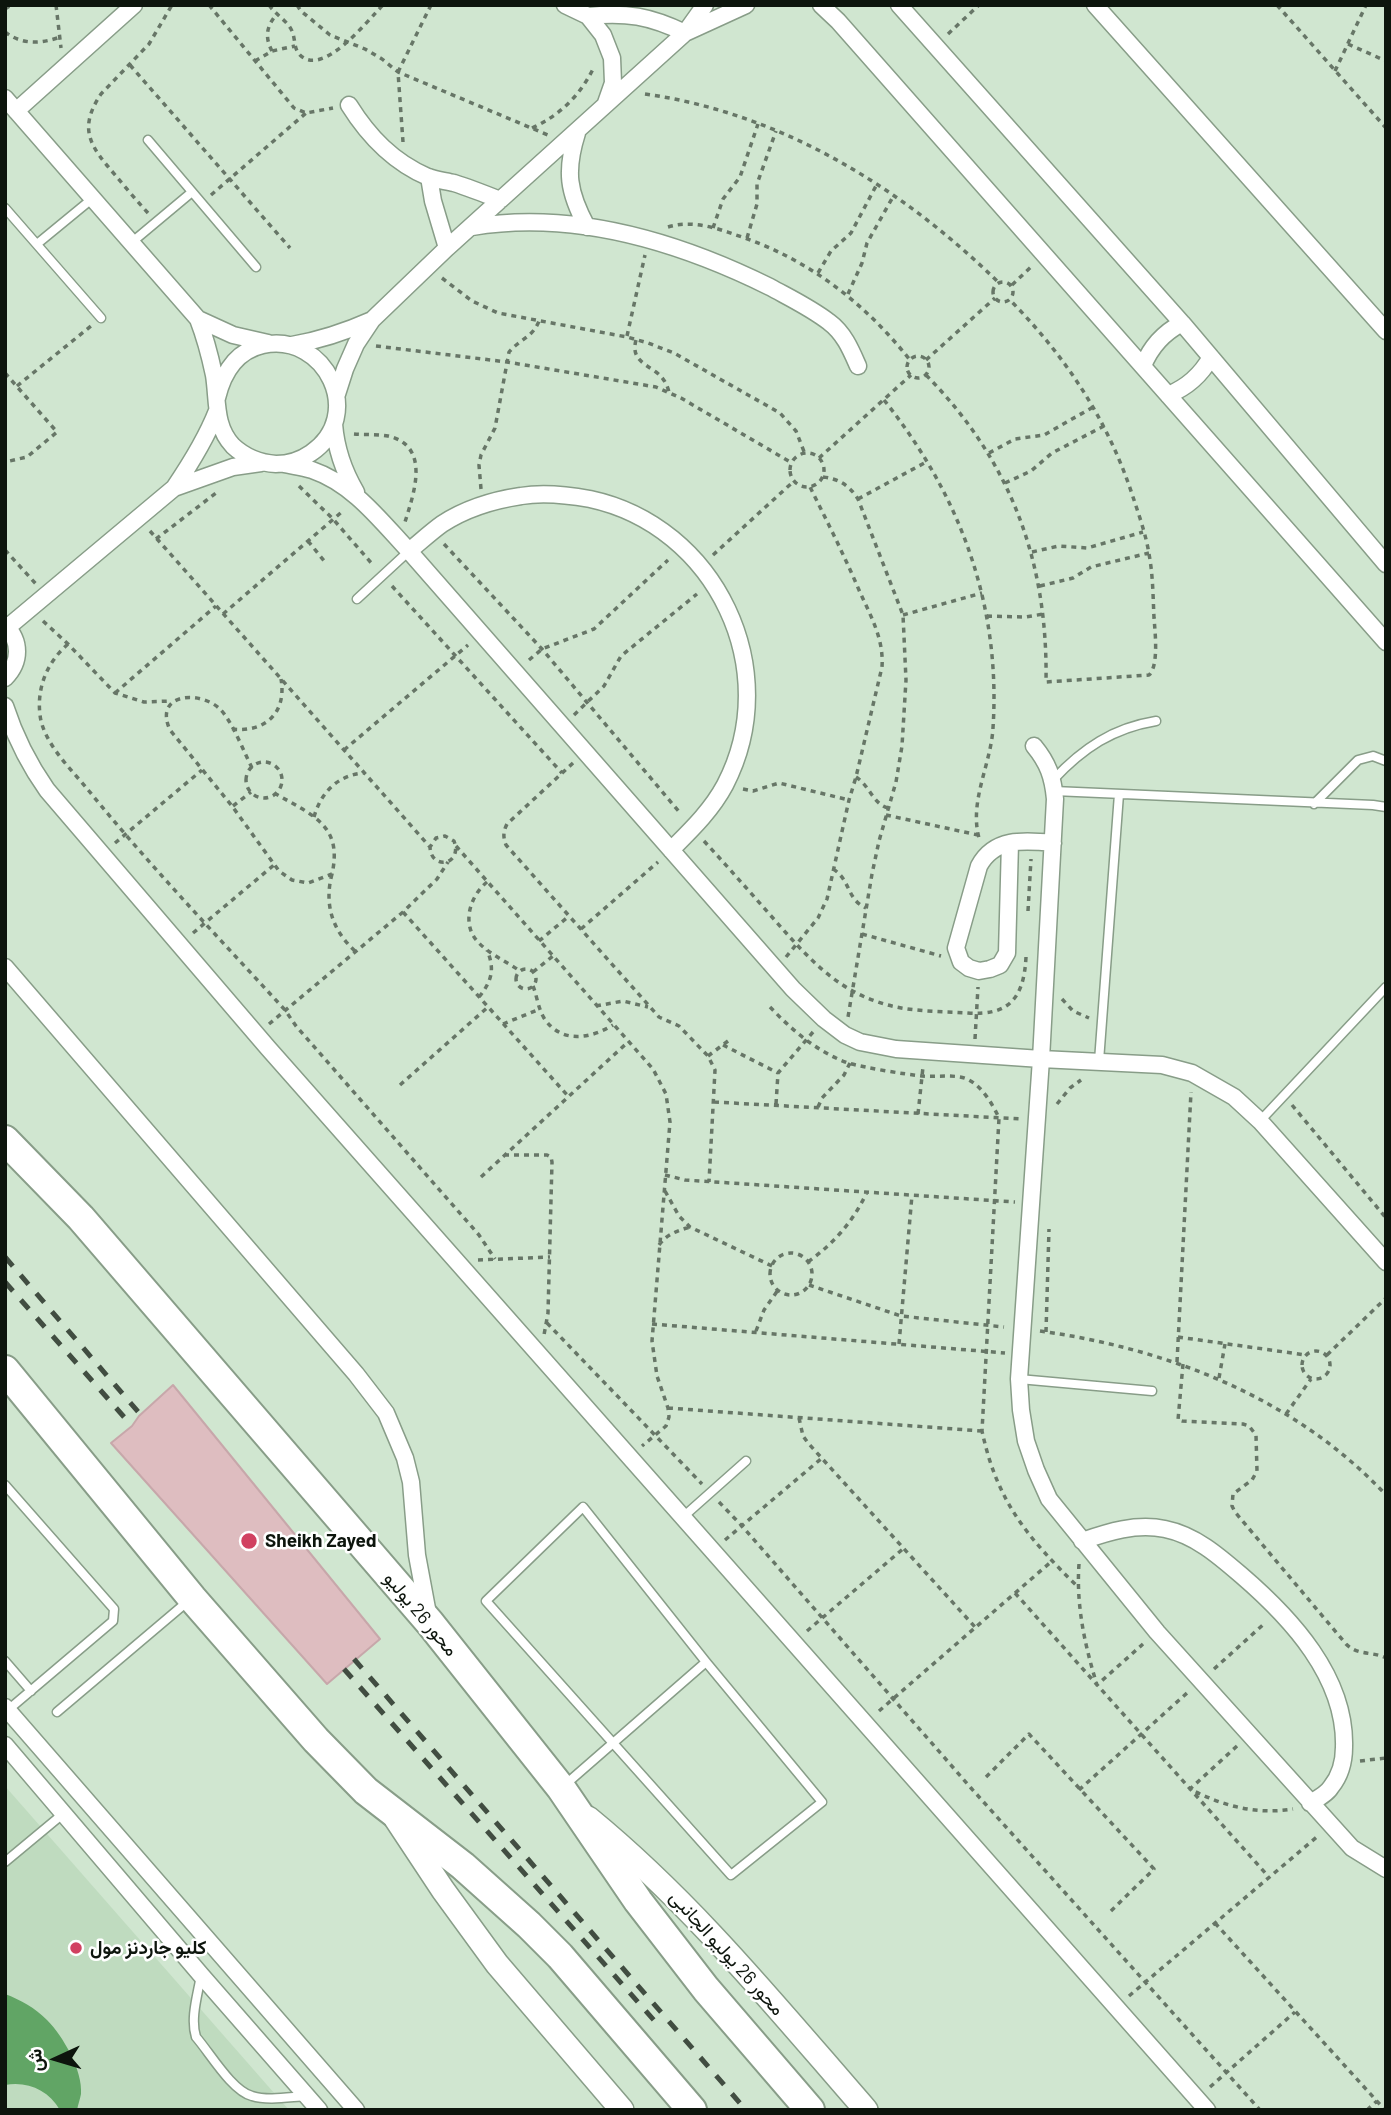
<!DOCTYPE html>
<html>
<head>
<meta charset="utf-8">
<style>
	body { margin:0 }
	#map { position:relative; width:1391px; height:2115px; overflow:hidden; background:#d0e6d0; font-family:Barlow,Vazirmatn,sans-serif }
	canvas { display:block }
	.frame { position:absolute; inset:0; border:7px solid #0d150d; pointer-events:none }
	.north { position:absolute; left:21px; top:2024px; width:70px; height:70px; -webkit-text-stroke:5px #fff; paint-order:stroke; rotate:266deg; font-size:19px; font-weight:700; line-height:28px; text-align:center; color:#0d150d }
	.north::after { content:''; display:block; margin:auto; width:24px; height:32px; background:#0d150d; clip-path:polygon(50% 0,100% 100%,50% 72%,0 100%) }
</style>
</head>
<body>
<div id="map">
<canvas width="1391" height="2115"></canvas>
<div class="frame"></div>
<div class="north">ش</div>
</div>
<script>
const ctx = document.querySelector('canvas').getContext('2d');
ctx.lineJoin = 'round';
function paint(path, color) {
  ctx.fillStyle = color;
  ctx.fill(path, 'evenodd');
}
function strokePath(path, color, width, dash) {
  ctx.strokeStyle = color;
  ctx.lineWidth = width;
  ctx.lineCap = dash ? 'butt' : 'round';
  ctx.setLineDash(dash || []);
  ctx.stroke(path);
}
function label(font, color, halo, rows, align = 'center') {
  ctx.font = font + ' Barlow,Vazirmatn,sans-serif';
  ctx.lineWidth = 5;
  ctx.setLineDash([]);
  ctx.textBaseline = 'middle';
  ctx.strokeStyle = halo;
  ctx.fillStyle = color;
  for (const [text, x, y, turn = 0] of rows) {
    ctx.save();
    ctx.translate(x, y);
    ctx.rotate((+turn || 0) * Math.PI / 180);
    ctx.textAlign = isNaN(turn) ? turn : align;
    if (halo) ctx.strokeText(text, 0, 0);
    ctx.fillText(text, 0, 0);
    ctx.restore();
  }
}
const built = new Path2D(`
	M5 1786 289 2110H5Z`);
const water = new Path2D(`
	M5 1994C21 2000 35 2008 47 2020 63 2036 83 2071 81 2094 80 2099 78 2105 77 2110H60C48 2090 28 2081 5 2085Z`);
const building = new Path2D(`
	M173 1385 380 1639 327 1684 111 1443 132 1426 139 1416Z`);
const path = new Path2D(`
	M56 5 61 48
	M209 5 294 108 306 113 333 108
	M269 5C276 15 286 20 291 29 296 38 293 48 300 55 323 78 368 20 383 5
	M297 5 301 11 330 35 365 49 382 59 398 72 548 135
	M1277 5 1386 128
	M5 9 11 5
	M5 32C22 45 41 44 60 37
	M948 34 979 5
	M1348 44 1386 61
	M272 51C265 38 266 27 276 15
	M255 61 272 51 295 46
	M130 65 290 248
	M1335 71 1366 5
	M645 94C781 113 902 188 998 282
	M532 128C560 115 580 96 594 67
	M403 142 398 72 431 5
	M211 195 306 113
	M148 213C137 201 126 188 116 176 91 147 77 130 101 94L149 44 172 5
	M668 227C691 220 714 227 736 235 807 258 864 302 910 360
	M713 228 723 199 740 177 758 124
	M747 238 757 204V184L776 131
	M818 273 831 251 851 233 877 184
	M442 278 472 301 498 313 627 337 648 343 674 353 780 413 796 431 805 454
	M993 292a10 10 0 1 1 20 0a10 10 0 1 1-20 0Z
	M1012 285 1033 265
	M848 294 862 263 867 243 894 195
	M627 336 645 255
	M636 340C631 358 643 363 656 372 663 377 667 384 669 392
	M376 346 507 362 656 387 681 398 792 463
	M907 367a11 11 0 1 1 22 0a11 11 0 1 1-22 0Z
	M926 360 995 298
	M5 373 57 432 27 457 5 462
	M926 375C1011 461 1048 562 1046 682L1149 675C1159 666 1155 631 1154 618 1153 597 1153 575 1149 554 1146 535 1139 515 1133 497 1108 420 1066 357 1010 300
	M17 386 91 326
	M884 400C960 495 1001 605 993 728 991 764 969 801 979 838
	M354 434C364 435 377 434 388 436 431 446 414 493 405 522
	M989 453 1015 439 1044 435 1095 406
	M790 470a17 17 0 1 1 34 0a17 17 0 1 1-34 0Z
	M819 458 911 375
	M823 477C839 479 849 485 858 499L903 615 906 680 902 746 896 782 879 841 872 874 848 1017
	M1005 483 1031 471 1052 453 1104 426
	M299 486 333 519 373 565
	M481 489 479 465 481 455 495 428 509 352C519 340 533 337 539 321
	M858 499 928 461
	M150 531 430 847C431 871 463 865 454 841L445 836 436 838 430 847
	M156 539 216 493
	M308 541 325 562
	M444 544 542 649 681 814
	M5 550 36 584
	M1032 552 1059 546 1087 548 1143 532
	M713 555 794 481
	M392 586 562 773
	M1040 586 1073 578 1091 567 1149 553
	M223 614 344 510
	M903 615 982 593
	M987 616 1025 617 1044 614
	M43 621 68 644 115 693 144 702 171 701
	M68 644C46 663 35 691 41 721 48 748 72 770 89 791 151 867 219 938 285 1010L296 1026 479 1235 495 1259
	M529 660 542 649 594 629 668 560
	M115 693 216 606
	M574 715 604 686 621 656 697 594
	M232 729C265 733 287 713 281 679
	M344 750 468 645
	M246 780a18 18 0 1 1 36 0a18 18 0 1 1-36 0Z
	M573 763 507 824C503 832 503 837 506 845L659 1017 679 1026 708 1056 715 1070 709 1182
	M252 768C244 752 232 721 220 709 200 690 153 693 170 730L232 806 279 871 292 880 308 883 332 874C343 825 312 815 276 794
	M856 777C870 786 873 804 888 808
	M743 789 753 791 779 783 849 800
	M233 806 251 792
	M886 815 978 835
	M314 817C321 792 338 775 364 773
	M704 841C727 866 749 891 772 917 803 952 832 987 878 1002 906 1012 938 1011 968 1013 1010 1016 1024 997 1026 957
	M115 843 202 770
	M456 846 653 1069 666 1094 670 1122 652 1341 657 1376 668 1408 669 1417 666 1426 642 1446
	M833 869C851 880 846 899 866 908
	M332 874C324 904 332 930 355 951
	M487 882C470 896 461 924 478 942 489 954 507 962 520 971
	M1028 911 1031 859
	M403 912 568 1096
	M581 929 658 862
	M193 933 274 865
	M862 934 941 956
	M539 941 569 916
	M786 957 818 918 827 899 849 800 856 777 882 667C884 638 870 615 859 590 844 555 827 521 810 487
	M516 979a10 10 0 1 1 20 0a10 10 0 1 1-20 0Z
	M533 972 553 956
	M533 986C537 996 538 1008 544 1018 561 1044 590 1039 613 1025
	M479 997C492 981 495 969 487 950
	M1062 999 1073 1011 1089 1018
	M596 1006 623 1001 648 1007
	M770 1007C792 1030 817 1052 848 1063 866 1068 903 1074 922 1076 935 1077 948 1075 960 1077 979 1080 992 1103 999 1118L982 1431C997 1502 1028 1538 1078 1587
	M269 1024 403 912 437 879 448 862
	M503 1024 540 1009
	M975 1039 978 987
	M723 1045 778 1073
	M708 1056 732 1038
	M400 1085 488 1007
	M714 1102 1021 1119
	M776 1104 778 1073 813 1032
	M1057 1104 1070 1088 1081 1080
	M1292 1105 1386 1218
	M818 1107 822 1098 844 1075 851 1061
	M918 1114 923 1067
	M504 1155H547L551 1157 552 1162 548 1313 544 1335
	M665 1175 685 1180 1015 1202
	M481 1177 628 1042
	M665 1191 679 1216 690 1227 772 1266
	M659 1245C667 1234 677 1231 690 1227
	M770 1274a21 21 0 1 1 42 0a21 21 0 1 1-42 0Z
	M478 1260 550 1257
	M808 1262C834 1243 853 1222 867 1192
	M809 1285 901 1316 1004 1327
	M547 1323 702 1484
	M652 1324 1005 1353
	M756 1331 764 1310 778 1290
	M1040 1331C1169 1349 1295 1398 1386 1495
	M1046 1332 1049 1229
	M1178 1337 1306 1355
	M899 1344 912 1195
	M1302 1365a14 14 0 1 1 28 0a14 14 0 1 1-28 0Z
	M1327 1355 1386 1298
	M1177 1362 1191 1092
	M1183 1364 1178 1420 1182 1421 1243 1424 1249 1426 1256 1435 1257 1471 1252 1480 1233 1494 1232 1506 1235 1512 1346 1644C1358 1656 1372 1651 1386 1658
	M1219 1378 1225 1344
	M668 1408 982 1431
	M1286 1414 1311 1379
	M799 1418 803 1436 808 1443 975 1627
	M719 1502 742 1526 971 1788 1260 2110
	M725 1540 822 1458
	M1079 1564C1076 1606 1085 1646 1097 1685L1143 1644
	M1015 1593 1268 1876
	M807 1631 904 1548
	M1214 1669 1265 1623
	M879 1711 1052 1561
	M1237 1746 1190 1789C1223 1806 1256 1815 1293 1809
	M1360 1761 1386 1758
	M986 1777 1029 1734 1154 1869 1109 1913
	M1079 1790 1187 1693
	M1215 1923 1385 2110
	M1129 1996 1318 1836
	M1210 2087 1295 2012
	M1367 2110 1377 2101`);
const lane = new Path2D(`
	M148 140 256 267
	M5 208 101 318
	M131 243 192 192
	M37 244 93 198
	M357 599 409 551
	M1053 780C1083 748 1113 728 1156 721
	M1054 791 1373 805 1386 807
	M1314 804 1358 760 1373 756 1386 761
	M1099 1061 1119 794
	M1260 1121 1386 987
	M1019 1379 1152 1391
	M5 1485 114 1609 113 1621 8 1710
	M583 1507 706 1662 822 1802 731 1875 486 1601Z
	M683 1517 746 1461
	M5 1661 31 1691
	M57 1712 187 1602
	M566 1784 706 1662
	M5 1862 64 1813
	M201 1975C198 1994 190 2018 196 2037 210 2053 232 2091 252 2096 268 2101 289 2097 306 2096`);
const street = new Path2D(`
	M565 5 588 16 603 35 612 58 613 83 606 103
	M821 5 838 21 1386 642
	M899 5 1182 323 1386 564
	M1095 5 1386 331
	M588 16C626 12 650 16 685 33
	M687 32 746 5
	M5 98 198 319C205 337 210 356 214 375 218 400 214 426 233 446 246 458 259 463 276 464 289 464 301 460 311 453 366 416 326 332 263 345 236 351 223 373 217 398
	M349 105C369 137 393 162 428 177 436 180 446 181 454 183 470 188 485 194 500 200
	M16 111 134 5
	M577 133C565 171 568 192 587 227
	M429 177 433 201 447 248
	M472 227C573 210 679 242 770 287 790 298 811 308 829 322 844 333 851 350 858 366
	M198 319 233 335 268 343
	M292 345C321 340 345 332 372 320
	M1143 366C1151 346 1163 333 1182 323
	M337 394 345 369 356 344 372 320 447 248 685 33 705 5
	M1168 395C1188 387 1201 375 1211 357
	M334 424C336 449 343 470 356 492
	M284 464C293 466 303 467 312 470 353 484 380 520 409 551L793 989 824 1019 845 1035 860 1042 896 1049 1041 1059 1162 1065 1192 1073 1234 1097 1260 1121 1386 1262
	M174 488 233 467 261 463
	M409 551C420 542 431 532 442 524 465 509 494 500 521 496 544 492 568 495 590 499 716 526 785 670 725 785 711 811 691 830 671 850
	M5 625C21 641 21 662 5 678
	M8 627 174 488C191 463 206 439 217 411
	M5 706C15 737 28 763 47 790L268 1048 1207 2110
	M1034 746C1048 763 1053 777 1055 799L1041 1059 1019 1379 1021 1410 1026 1441 1036 1470 1049 1499 1157 1632 1352 1848 1386 1869
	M1010 843 1007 953 1000 965 990 969 979 971 969 968 961 962 956 948 979 866C994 838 1023 840 1053 843
	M5 967 356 1374 386 1413 405 1458 411 1482 417 1555 428 1614
	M1082 1541C1108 1532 1136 1523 1165 1529 1195 1535 1219 1556 1241 1575 1291 1618 1346 1677 1344 1747 1344 1761 1340 1776 1331 1787 1327 1794 1317 1799 1310 1803
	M5 1707 356 2110
	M5 1745 201 1975 319 2110`);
const secondary = new Path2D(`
	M588 1818C693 1904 777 2008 866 2110
	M396 1819 443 1890 497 1964 622 2110`);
const highway = new Path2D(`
	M5 1140 81 1218 430 1623 561 1788 638 1901 706 1989 810 2110
	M5 1370 192 1598 316 1740 366 1791 463 1866 529 1925 560 1956 692 2110`);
const rail = new Path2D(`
	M5 1257 140 1414 139 1416
	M5 1282 132 1426
	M354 1659 746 2110
	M344 1669 659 2026`);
const markers = [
	[249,1541,9,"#d14161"],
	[76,1948,7,"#d14161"]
];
const poiNames = [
	["Sheikh Zayed",265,1541],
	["كليو جاردنز مول",90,1948]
];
const streetNames = [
	["محور 26 يوليو",421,1614,50],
	["محور 26 يوليو الجانبى",727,1953,48]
];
paint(built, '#bfdbbf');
paint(water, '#61a565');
paint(building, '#debdc0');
strokePath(building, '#c7a7aa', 2);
strokePath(lane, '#889d88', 11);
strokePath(street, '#889d88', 19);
strokePath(secondary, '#889d88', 26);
strokePath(highway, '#889d88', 32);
strokePath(path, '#677667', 3.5, [5, 5]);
strokePath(lane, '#fff', 8);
strokePath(street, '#fff', 16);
strokePath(secondary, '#fff', 23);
strokePath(highway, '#fff', 28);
strokePath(rail, '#414d41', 5, [12, 12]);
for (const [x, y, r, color] of markers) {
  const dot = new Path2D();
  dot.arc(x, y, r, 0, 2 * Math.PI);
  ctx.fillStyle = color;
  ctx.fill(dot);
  strokePath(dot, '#fff', 2.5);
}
label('bold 19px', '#0d150d', '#fff', poiNames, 'left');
label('19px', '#0d150d', '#fff', streetNames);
</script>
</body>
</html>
